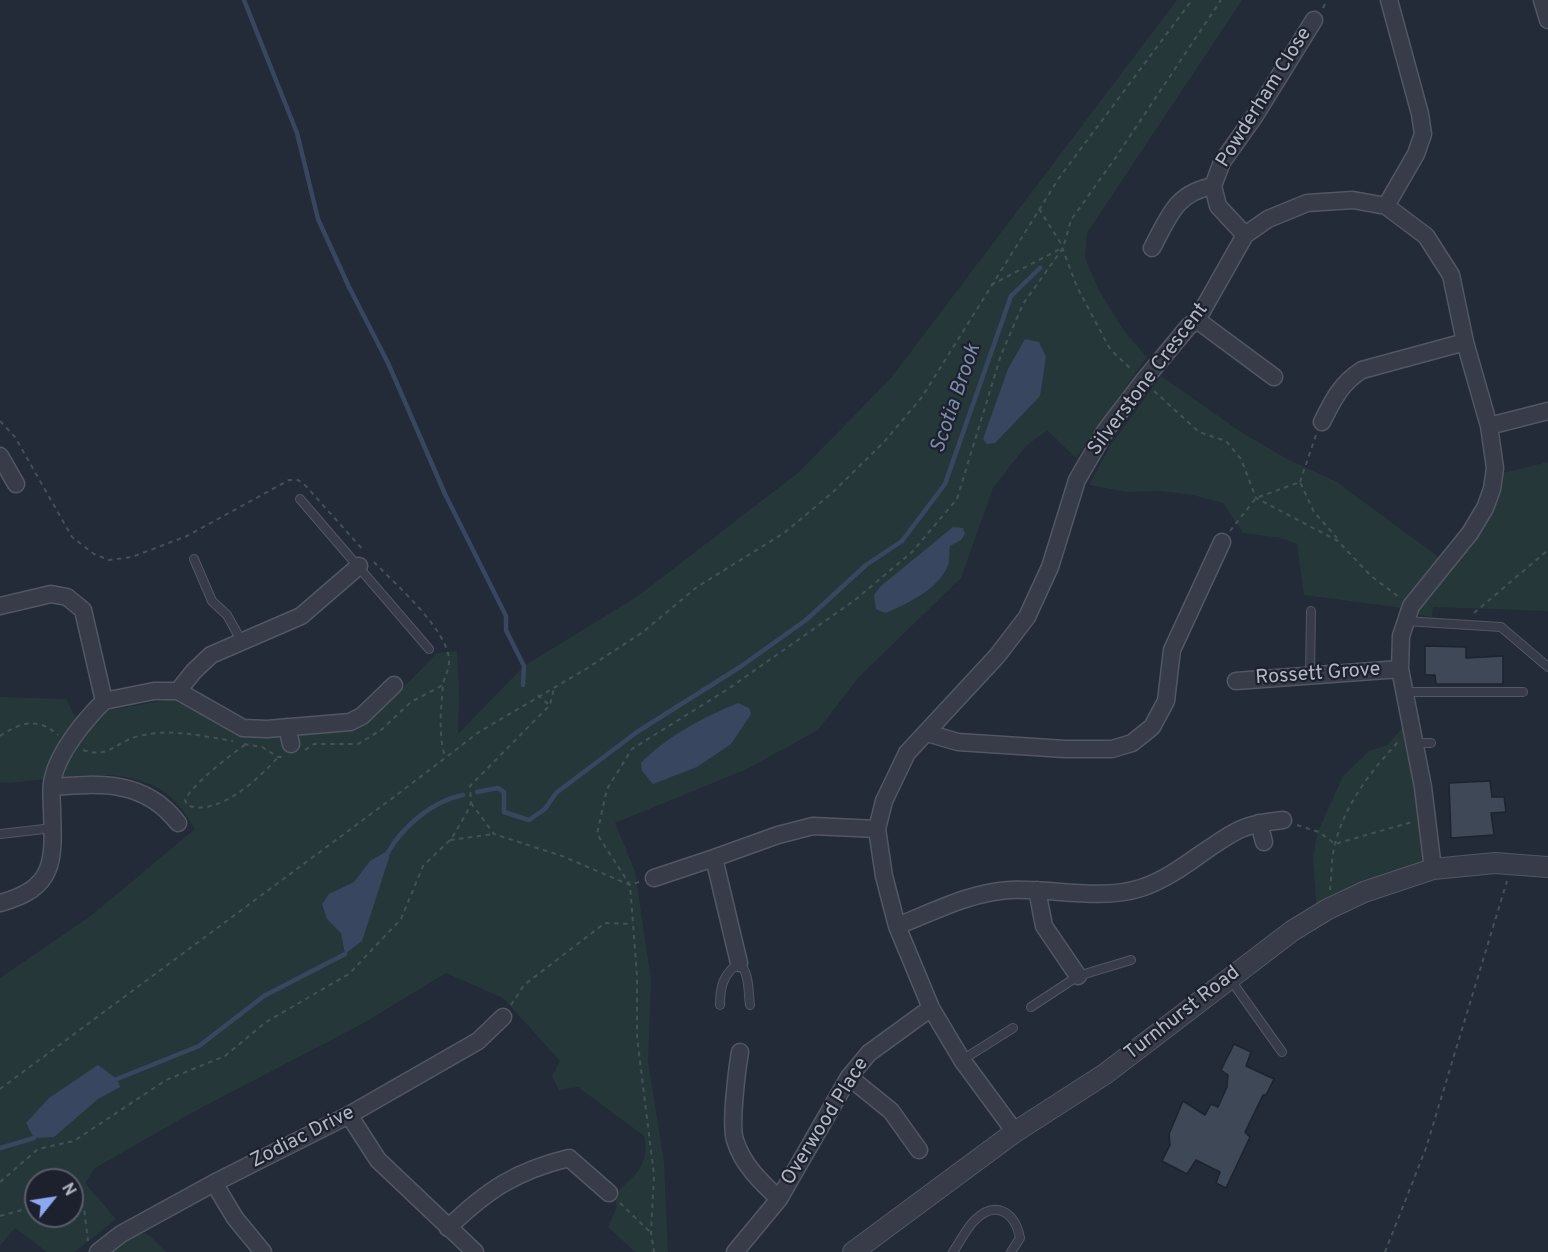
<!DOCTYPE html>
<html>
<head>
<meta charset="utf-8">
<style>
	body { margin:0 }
	#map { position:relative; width:1548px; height:1252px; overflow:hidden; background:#232a38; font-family:Overpass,sans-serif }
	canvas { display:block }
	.north { position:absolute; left:24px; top:1168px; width:60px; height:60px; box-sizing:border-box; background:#1c212d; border:2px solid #585d69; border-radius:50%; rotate:60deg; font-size:16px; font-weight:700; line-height:24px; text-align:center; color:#b2b7c4 }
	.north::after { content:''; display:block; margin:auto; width:21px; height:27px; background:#8ca9ef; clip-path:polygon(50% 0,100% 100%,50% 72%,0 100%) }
</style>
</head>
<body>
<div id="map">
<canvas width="1548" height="1252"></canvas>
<div class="north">N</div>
</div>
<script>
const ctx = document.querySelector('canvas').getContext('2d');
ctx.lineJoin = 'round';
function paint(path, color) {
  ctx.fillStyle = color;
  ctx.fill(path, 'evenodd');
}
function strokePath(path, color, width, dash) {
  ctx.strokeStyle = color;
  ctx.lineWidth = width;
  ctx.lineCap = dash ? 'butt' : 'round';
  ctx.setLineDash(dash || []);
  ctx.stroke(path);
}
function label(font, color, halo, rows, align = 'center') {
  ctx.font = font + ' Overpass,sans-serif';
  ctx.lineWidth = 4.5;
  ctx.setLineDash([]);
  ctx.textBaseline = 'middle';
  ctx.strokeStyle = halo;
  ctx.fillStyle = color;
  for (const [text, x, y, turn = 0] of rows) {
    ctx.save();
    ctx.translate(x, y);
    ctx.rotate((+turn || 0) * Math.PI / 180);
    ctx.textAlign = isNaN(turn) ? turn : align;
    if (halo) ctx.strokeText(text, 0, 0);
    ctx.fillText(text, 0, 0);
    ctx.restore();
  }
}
const green = new Path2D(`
	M1177 0H1242L1087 233 1085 258 1099 290 1124 331 1147 357 1076 458 1047 430 1025 447 993 488 961 578 859 677 818 730 747 769 615 823 635 871 651 980 648 1061 664 1163 668 1252H635L608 1227 617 1207 614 1195C633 1177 651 1165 644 1136L578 1087 559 1090 552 1076 560 1061 503 998 446 973 362 1024 193 1112 95 1168 85 1183 116 1219 75 1252H47L15 1228 0 1246V978L92 915 195 829C188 819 182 807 173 799 128 758 55 782 0 783V697L66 699 75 716 173 699 200 710 244 735 285 736 354 730 383 708 437 653 457 651 459 689 458 734 524 666 638 596 799 472 891 378ZM36 1180H72V1216H36Z
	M1161 376 1241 432 1289 460 1337 482 1445 562 1470 533 1494 475 1548 462V611L1433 607 1432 617 1408 613 1410 609 1304 595 1297 544 1281 538 1243 533 1223 503 1193 495 1161 491 1127 492 1089 485 1110 446Z
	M1411 718 1433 869 1317 916 1313 859 1317 834 1343 776 1369 751 1387 745Z
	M140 1232 150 1236 166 1252H113Z`);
const water = new Path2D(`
	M1025 339 1039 342 1046 357 1040 396 995 443 987 444 983 439 1008 369Z
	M953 527 963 528 965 534 961 540 950 546C949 551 950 559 948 565 940 588 906 605 885 613L876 609 874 595 881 586Z
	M738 703 749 708 751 714 731 744 697 767 653 784 642 771 641 763C667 736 704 717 738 703Z
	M389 850V858L362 941 345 954 341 933 327 919 322 904 329 894 354 882 370 861Z
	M98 1065 117 1079 120 1087 98 1099 54 1137 34 1138 26 1123 49 1098Z`);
const stream = new Path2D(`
	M244 0 297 133 318 219 349 287 388 363 445 494 506 616V630L524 666 523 685
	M477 792 498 788 504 792V812L529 820 545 809 556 793 637 732 740 667 806 620 866 565 902 541 945 484 1011 296 1040 268
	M387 854C402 827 432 801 463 795
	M117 1079 199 1046 264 996 345 954
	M0 1148 34 1138`);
const building = new Path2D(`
	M1425 646 1466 647V658L1503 656V684H1436L1435 675H1425Z
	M1490 781 1492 797H1504L1506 812 1491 813 1494 835 1451 838 1449 783Z
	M1234 1044 1251 1052 1246 1066 1274 1079 1266 1095H1263L1245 1132 1250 1137 1226 1188 1216 1183 1220 1172 1196 1160 1187 1174 1162 1161 1170 1145 1169 1134 1183 1101 1205 1115 1211 1104 1218 1107 1227 1087 1228 1075 1221 1070Z`);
const path = new Path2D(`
	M1323 8 1327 0
	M1039 209 1060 242 1077 287 1110 349 1133 371
	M991 285 1060 249
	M1154 391 1199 432 1226 441 1241 459 1256 498 1338 541 1371 576 1399 597
	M0 421 15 437 72 537 94 554 109 560 132 557 187 536 289 480H298L305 485 364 551
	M1300 482 1316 435
	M1230 531 1256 498 1300 482 1314 512 1337 538
	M374 562C395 584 451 632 449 663 449 670 444 677 443 685 441 711 438 732 445 757
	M1474 613 1548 550
	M538 695 549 705
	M0 736C21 722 38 717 58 735
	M244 744 262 747 278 757H283
	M245 745C231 754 191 786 185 800L187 805C217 818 260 778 278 757
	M83 750C111 759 114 742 139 736 171 728 201 736 233 741
	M305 750 314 744H358L381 730 411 702 443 685
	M471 803 494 834 562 856 630 885 637 976V1037L654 1175 651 1233 654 1252
	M1297 825 1319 832 1335 844 1412 822
	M450 840 494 834
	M639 882 630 885 597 834 607 789 632 749 728 689 855 600 912 552 957 499 1001 355 1023 304 1063 248 1071 220 1116 157 1221 0
	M1330 890C1332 875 1331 858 1335 844 1345 804 1371 771 1398 742
	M511 1005 524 985 605 923 632 924
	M0 1089 398 794 479 732 586 669 643 632 697 587 784 533 832 493 884 442 922 397 1059 178 1192 0
	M0 1182 38 1149 74 1141 166 1080 225 1056 266 1022 349 974 401 919 423 866 452 838 467 812 471 803 470 786 550 705 554 688
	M72 1200H76L84 1208 88 1241
	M620 1203 650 1232
	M0 1216 36 1206
	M1385 1252 1426 1148 1507 881`);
const service = new Path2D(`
	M300 499 429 649
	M194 559 212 601 227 615 241 640
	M1405 621 1501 627 1548 667
	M1310 676 1311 611
	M1405 692H1523
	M1415 743H1431
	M0 834 53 828
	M1230 979 1282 1052
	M720 1005C720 987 723 974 739 963 750 973 748 992 750 1005
	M1031 1007 1078 976 1131 960
	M962 1060 1013 1028
	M953 1252C960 1242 966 1229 974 1221 995 1199 1015 1212 1020 1238L1011 1252`);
const minor = new Path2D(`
	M1542 0 1548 20
	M1386 206 1416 154 1423 134 1420 114 1389 0
	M1245 235 1218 206 1213 186 1222 162 1254 117 1314 20
	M1152 248C1169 217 1175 193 1213 186
	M1197 320 1274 377
	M1322 422C1333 400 1341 383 1362 370L1465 342
	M1489 426 1548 411
	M0 456 16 484
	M0 606 51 594 67 597 83 610 104 701
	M1236 681 1400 669
	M178 691 194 671 211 655 301 616 359 566
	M104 701 154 691H178L243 728 267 729 350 722 362 716 394 685
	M287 727 291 744
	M927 733 958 742 1065 749H1112L1132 743 1152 727 1166 701 1172 650 1222 542
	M52 787C101 783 145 780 178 823
	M1259 823 1264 842
	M654 878 714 858
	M1037 890 1044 926 1078 976
	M0 903C55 888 54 862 52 810 52 800 50 788 53 778 59 751 85 720 104 701
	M897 926C933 912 971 892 1010 890 1052 888 1100 901 1141 888 1177 876 1202 850 1235 832 1249 824 1266 822 1283 820
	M739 963 714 858 778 835 813 826 877 829
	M740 1052C737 1070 730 1125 735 1140 742 1164 761 1182 779 1199
	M849 1077 891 1111 919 1150
	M349 1115 378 1160 475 1252
	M1015 1132 962 1060 931 1008 897 926 884 876 877 829 884 801 907 753 997 656 1027 617 1050 567 1077 480 1106 430 1144 380 1188 327 1197 320 1245 235 1268 219 1307 203 1353 200 1386 206 1426 236 1451 275 1465 342 1489 426 1495 468 1492 489 1485 508 1470 533 1411 606 1401 636 1400 669 1423 787 1433 869
	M214 1183 235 1218 263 1252
	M448 1228C487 1190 516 1171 569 1158L609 1193
	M98 1252 121 1234 214 1183 349 1115 478 1041 503 1017
	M735 1252 779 1199 849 1077 869 1053 931 1008`);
const tertiary = new Path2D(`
	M853 1252 1015 1132 1105 1074 1292 931 1328 909 1364 892 1433 869 1495 863 1548 867`);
const streetNames = [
	["Powderham Close",1265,98,-58],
	["Silverstone Crescent",1149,380,-53],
	["Rossett Grove",1318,675,-4],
	["Turnhurst Road",1183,1014,-38],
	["Overwood Place",826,1122,-58],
	["Zodiac Drive",303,1138,-27]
];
const waterNames = [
	["Scotia Brook",957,399,-71]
];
paint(green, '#26373a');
paint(water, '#394660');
strokePath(stream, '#394660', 4.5);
paint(building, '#3f4857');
strokePath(building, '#1e232f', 1.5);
strokePath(service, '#525763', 10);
strokePath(minor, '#525763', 19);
strokePath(tertiary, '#525763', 22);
strokePath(path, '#435256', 2, [4.5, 4.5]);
strokePath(service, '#373c48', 8);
strokePath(minor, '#373c48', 16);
strokePath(tertiary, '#373c48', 20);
label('20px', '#b2b7c4', '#1c212d', streetNames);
label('italic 21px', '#7c8baa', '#1c212d', waterNames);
</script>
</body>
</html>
